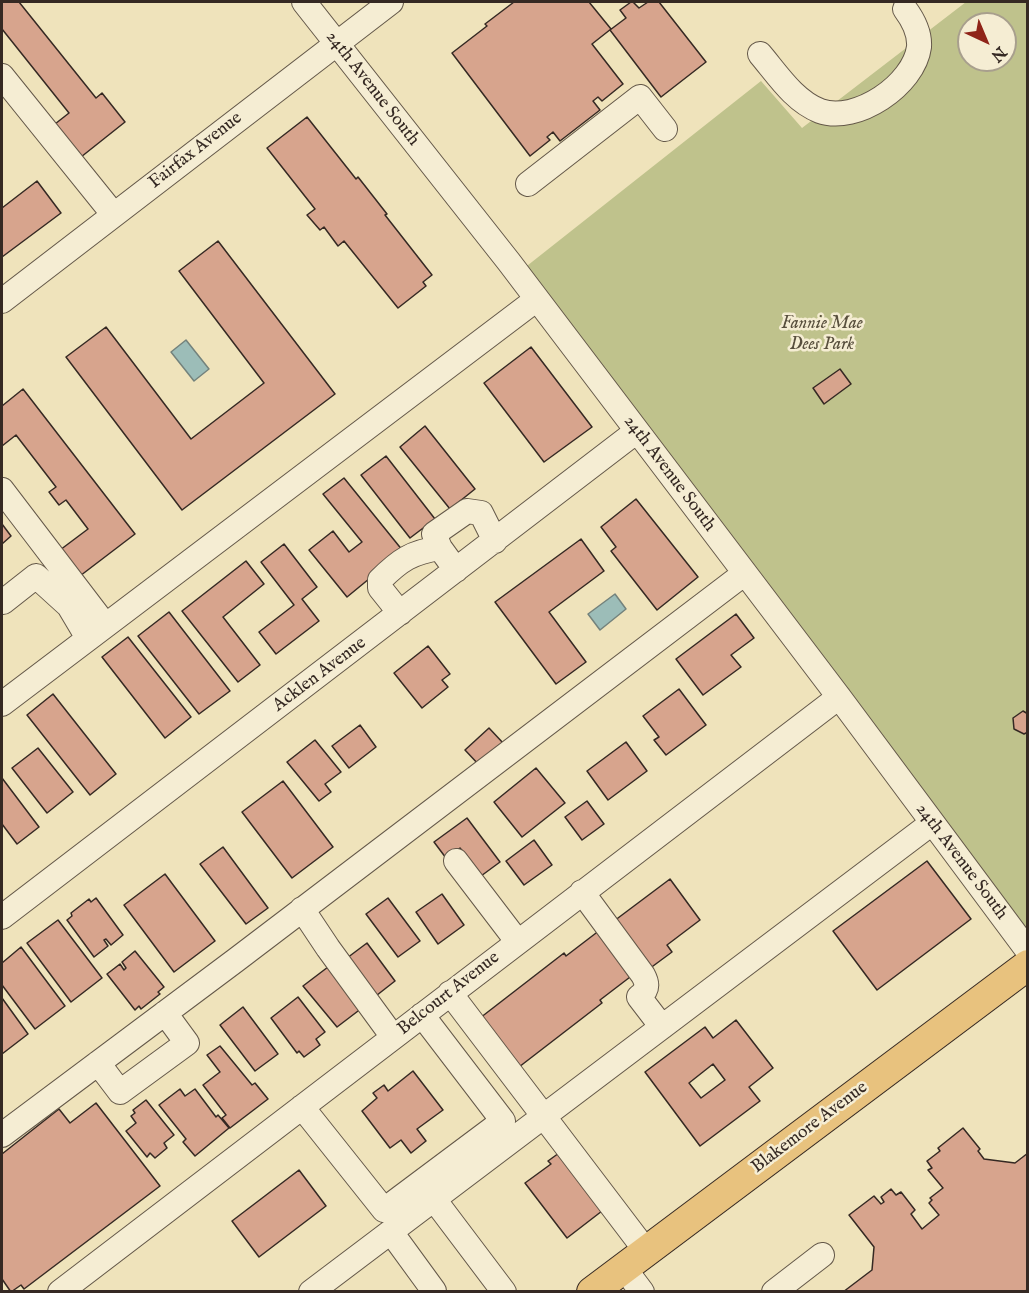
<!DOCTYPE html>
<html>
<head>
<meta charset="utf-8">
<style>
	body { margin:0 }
	#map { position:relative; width:1029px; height:1293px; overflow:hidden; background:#efe3bb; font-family:"IM FELL English",serif }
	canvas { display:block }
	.frame { position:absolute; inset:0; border:3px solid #352923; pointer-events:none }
	.north { position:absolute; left:957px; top:12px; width:60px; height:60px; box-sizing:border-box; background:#f5edd3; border:2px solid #a89f8d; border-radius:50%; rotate:136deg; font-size:16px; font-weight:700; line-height:24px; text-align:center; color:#352923 }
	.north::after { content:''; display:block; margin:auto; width:21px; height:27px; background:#8f2418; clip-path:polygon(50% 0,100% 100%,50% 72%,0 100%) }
</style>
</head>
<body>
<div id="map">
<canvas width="1029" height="1293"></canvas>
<div class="frame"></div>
<div class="north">N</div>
</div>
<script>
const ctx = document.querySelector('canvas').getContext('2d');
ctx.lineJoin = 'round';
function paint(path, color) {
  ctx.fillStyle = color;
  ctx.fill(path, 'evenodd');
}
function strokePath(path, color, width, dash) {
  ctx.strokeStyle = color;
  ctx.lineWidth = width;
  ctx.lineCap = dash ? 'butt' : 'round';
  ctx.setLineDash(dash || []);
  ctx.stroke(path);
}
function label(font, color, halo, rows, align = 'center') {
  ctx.font = font + ' "IM FELL English",serif';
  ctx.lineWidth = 5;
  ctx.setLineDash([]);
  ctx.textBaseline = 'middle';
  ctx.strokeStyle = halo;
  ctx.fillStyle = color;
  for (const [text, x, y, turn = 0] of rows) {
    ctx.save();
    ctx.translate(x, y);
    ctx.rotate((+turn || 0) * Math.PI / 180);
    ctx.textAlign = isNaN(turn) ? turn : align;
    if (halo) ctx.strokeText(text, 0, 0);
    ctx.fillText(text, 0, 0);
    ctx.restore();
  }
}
const green = new Path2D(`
	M966 2H1017L1019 3 1027 2V951L518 273 761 81 802 128ZM969 24H1005V60H969Z`);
const water = new Path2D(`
	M186 340 209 369 194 381 171 352Z
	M615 594 626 609 600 630 588 614Z`);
const building = new Path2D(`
	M2 2H19L96 98 102 93 125 122 81 157 55 124 69 113 2 29Z
	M514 2H589L611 29 592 44 623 84 602 101 598 97 593 101 600 110 560 141 553 132 547 137 550 140 530 156 452 53 487 26 485 24Z
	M631 2H633L639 8 648 2H659L706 62 661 97 610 30 626 18 620 10Z
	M307 117 356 179 358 177 387 214 385 215 432 275 423 282 426 286 398 308 344 241 338 246 324 227 320 230 307 215 315 209 267 148Z
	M37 181 61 213 2 257V208Z
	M218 241 335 394 182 510 66 357 106 327 191 439 264 383 179 271Z
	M531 347 592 427 544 462 484 383Z
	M840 369 851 384 824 404 813 388Z
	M23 389 135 534 76 579 56 553 88 529 66 500 59 505 49 492 56 487 16 435 2 446V406Z
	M425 426 475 489 450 509 400 447Z
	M386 456 435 519 410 538 361 475Z
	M344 478 403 551 347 597 309 550 333 531 349 552 362 542 323 494Z
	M636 499 698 577 657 610 611 551 616 547 601 527Z
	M2 524 11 536 2 544Z
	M581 539 604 571 549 612 586 662 556 684 495 602Z
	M284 544 317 587 302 599 319 621 276 654 259 632 294 605 261 562Z
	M246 561 264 584 223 617 260 665 238 682 182 611Z
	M169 612 230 691 199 714 138 636Z
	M736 614 754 638 731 655 741 667 703 695 676 659Z
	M128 637 191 717 165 738 102 657Z
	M428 646 450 674 442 680 448 687 422 708 394 673Z
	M679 689 706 725 666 755 654 740 659 737 643 716Z
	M53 694 116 774 90 795 27 715Z
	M1023 711 1028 714V732L1024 734 1014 729 1013 718Z
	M360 725 376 747 349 768 332 746Z
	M489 728 504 744 480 766 465 750Z
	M315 740 341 772 325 784 331 792 319 801 287 762Z
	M626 742 647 771 608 800 587 771Z
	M38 748 73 792 47 813 12 768Z
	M536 768 565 803 522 837 494 802Z
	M2 778 39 827 17 844 2 824Z
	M283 781 333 847 292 878 242 812Z
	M587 801 604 824 582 840 565 817Z
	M467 818 500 862 481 876 460 848 446 858 434 842Z
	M534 840 552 865 524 885 506 861Z
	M223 847 268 908 246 924 200 864Z
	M927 861 971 919 877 990 833 931Z
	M165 874 215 941 174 972 124 905Z
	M670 879 700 920 667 945 672 952 649 969 614 921Z
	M442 894 464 925 438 944 416 912Z
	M96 898 123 935 111 945 106 939 104 940 108 946 94 957 67 920 72 916 71 913 89 899 91 902Z
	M388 898 420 941 398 957 366 914Z
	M58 920 102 978 71 1002 27 943Z
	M600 930 634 974 600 1000 602 1003 519 1067 480 1018 564 953 566 956Z
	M367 943 395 981 372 999 343 961Z
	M21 947 65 1006 35 1029 2 985V963Z
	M135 951 164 987 158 992 160 994 141 1009 139 1006 135 1010 107 974 120 964 124 970 126 968 122 962Z
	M328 967 362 1008 337 1027 303 986Z
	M298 997 325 1032 316 1039 320 1045 304 1057 299 1051 297 1053 271 1018Z
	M2 998 28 1034 2 1054Z
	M243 1007 278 1054 255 1071 220 1025Z
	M736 1020 773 1068 749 1087 760 1101 700 1146 645 1072 705 1027 713 1038ZM713 1064 725 1080 701 1098 689 1083Z
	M220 1046 252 1085 255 1083 268 1099 230 1128 222 1118 226 1115 203 1085 220 1072 207 1055Z
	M413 1071 443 1110 417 1129 426 1141 411 1153 401 1140 390 1148 362 1111 377 1098 373 1093 384 1085 388 1091Z
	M180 1089 185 1096 195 1089 216 1117 218 1115 229 1128 195 1156 183 1142 186 1139 159 1105Z
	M146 1100 174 1135 164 1143 167 1148 155 1158 150 1153 147 1157 126 1131 136 1123 131 1116 135 1113 133 1110Z
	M96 1103 160 1186 24 1289 21 1285 11 1292 2 1279V1154L59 1109 70 1123Z
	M963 1128 980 1149 978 1151 984 1159 1015 1163 1028 1153V1289L1024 1292H843L872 1270 874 1247 849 1215 874 1196 881 1204 884 1202 881 1197 891 1189 896 1195 901 1192 915 1210 911 1214 922 1229 939 1215 929 1203 932 1200 930 1198 943 1188 928 1170 932 1168 927 1161 940 1151 938 1148Z
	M559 1153 602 1211 567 1238 525 1183 551 1164 548 1161Z
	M299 1170 326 1206 259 1257 232 1221Z`);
const minor = new Path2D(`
	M304 2 509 262 839 697 1028 951
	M760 54C777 74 794 101 820 111 856 124 914 85 919 47 920 33 914 21 905 9
	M2 76 114 215
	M528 184 640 97 665 129
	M2 301 391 2
	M2 490 105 625
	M456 570 440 548 434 534 467 511 481 513 495 541
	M3 602 36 576 69 606 88 638
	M400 613 380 588V580C400 560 412 552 440 548
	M2 704 537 299
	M456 861 517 941
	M582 892 643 975C648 984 648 990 639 997L662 1027
	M302 909 328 948 393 1037
	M2 917 637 431
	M450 993 646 1251
	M98 1063 120 1092 187 1043 165 1013
	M302 1107 384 1210 503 1121 422 1015
	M2 1135 236 960 745 573
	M424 1186 504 1292
	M391 1232 434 1291
	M624 1268 642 1292
	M60 1292C319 1093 578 894 839 697
	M311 1292 932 823
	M774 1292 822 1255`);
const major = new Path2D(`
	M592 1292 1028 965`);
const streetNames = [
	["24th Avenue South",372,89,52],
	["Fairfax Avenue",196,151,-38],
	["24th Avenue South",669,474,53],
	["Acklen Avenue",320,675,-37],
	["24th Avenue South",961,862,53],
	["Belcourt Avenue",449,994,-38],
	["Blakemore Avenue",810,1128,-37]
];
const parkNames = [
	["Fannie Mae",822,324],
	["Dees Park",822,345]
];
paint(green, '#bfc28c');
paint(water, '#9cbdb8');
strokePath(water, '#73827c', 1.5);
paint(building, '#d7a48d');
strokePath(building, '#352923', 1.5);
strokePath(minor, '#645849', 26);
strokePath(major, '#352923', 32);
strokePath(minor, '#f5edd3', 24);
strokePath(major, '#e8c27e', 30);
label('18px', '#352923', '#f5edd3', streetNames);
label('italic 18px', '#584f3d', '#f5edd3', parkNames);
</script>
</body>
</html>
